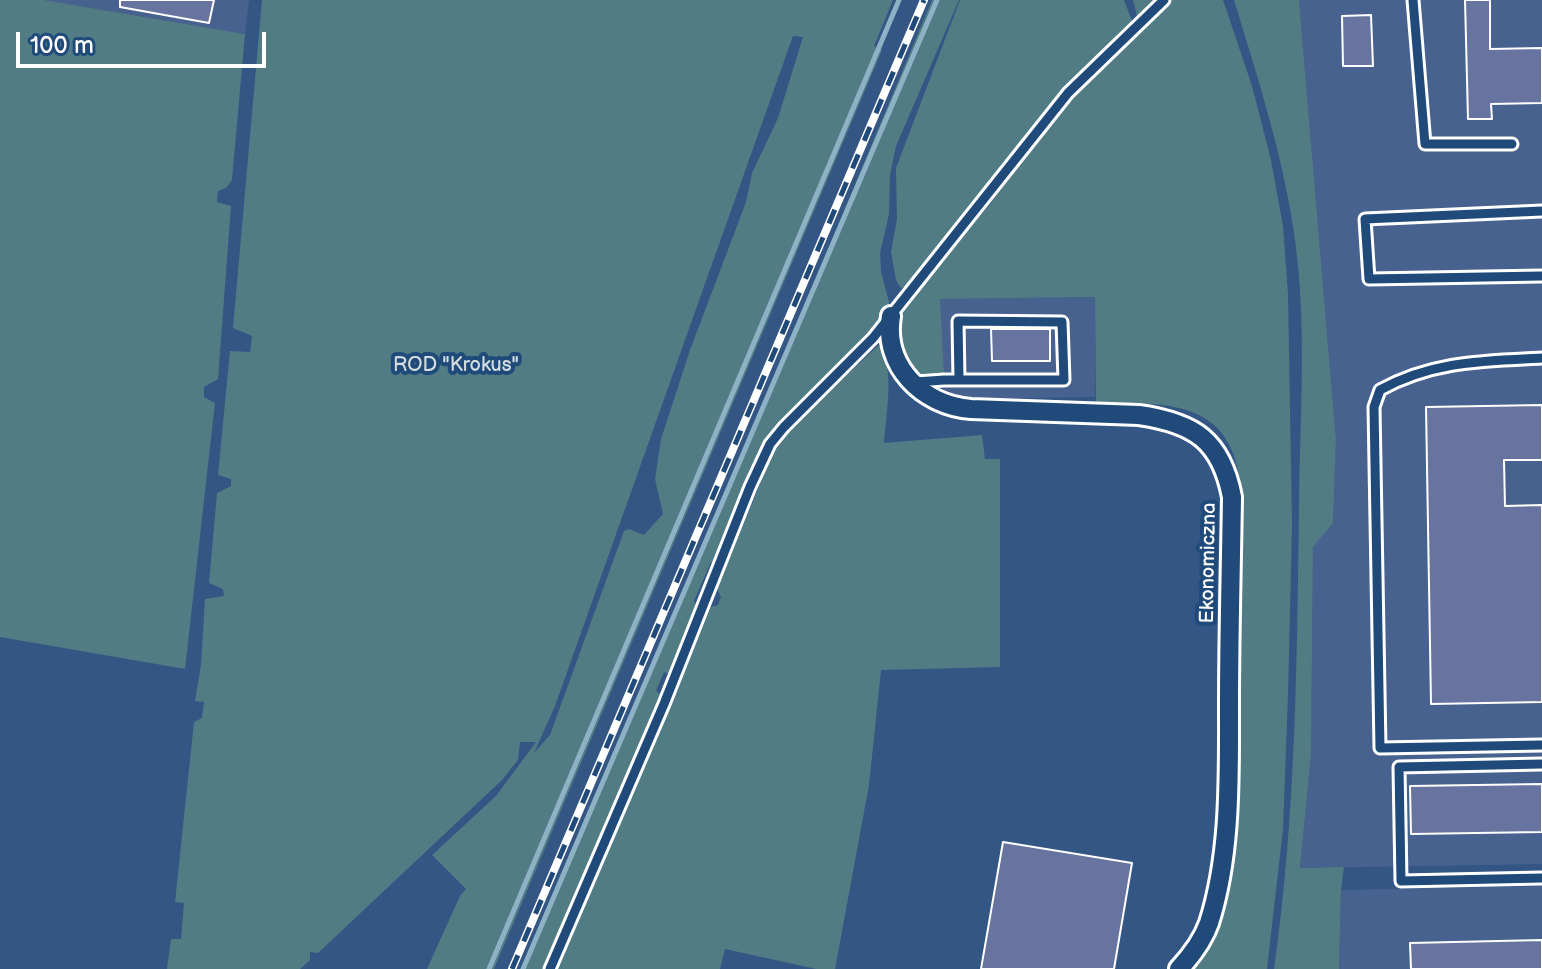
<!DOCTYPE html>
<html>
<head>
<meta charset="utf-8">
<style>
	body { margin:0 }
	#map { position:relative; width:1542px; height:969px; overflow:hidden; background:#345685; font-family:"Balsamiq Sans",sans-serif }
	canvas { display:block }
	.scale { position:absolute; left:16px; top:32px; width:250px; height:36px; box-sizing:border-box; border:4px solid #fff; border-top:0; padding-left:10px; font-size:24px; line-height:28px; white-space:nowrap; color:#fff; -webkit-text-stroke:6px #1f4a7a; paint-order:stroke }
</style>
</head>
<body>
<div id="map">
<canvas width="1542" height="969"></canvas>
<div class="scale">100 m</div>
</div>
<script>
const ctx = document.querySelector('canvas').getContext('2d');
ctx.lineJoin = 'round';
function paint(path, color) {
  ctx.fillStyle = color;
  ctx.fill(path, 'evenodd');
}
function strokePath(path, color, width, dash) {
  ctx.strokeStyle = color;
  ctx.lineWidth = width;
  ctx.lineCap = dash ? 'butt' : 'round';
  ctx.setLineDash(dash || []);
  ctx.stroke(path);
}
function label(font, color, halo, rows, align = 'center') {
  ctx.font = font + ' "Balsamiq Sans",sans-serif';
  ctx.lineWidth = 8;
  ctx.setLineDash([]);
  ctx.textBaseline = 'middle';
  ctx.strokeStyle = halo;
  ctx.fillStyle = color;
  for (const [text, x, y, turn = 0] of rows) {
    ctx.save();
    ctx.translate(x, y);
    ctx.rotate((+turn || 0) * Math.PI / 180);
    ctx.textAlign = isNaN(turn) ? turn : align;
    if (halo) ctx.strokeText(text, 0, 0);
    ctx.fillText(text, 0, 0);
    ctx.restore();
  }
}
const built = new Path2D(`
	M44 0H249L245 34Z
	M1299 0H1542V864L1300 868 1311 755 1313 546 1333 523 1336 440Z
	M1095 297V397L944 399 939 299Z
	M1542 886V969H1339L1341 890Z`);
const green = new Path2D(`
	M0 0H44L245 34 232 180 226 188 218 191 217 202 231 206 218 379 204 387V397L215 403 185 669 0 637Z
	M262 0H893L874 46 882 50 494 969H427L460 896 466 889 432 855 496 796 536 742H520L518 760 502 780 318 953 310 952V960L300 969H167L171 939H181L184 903 175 902 194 722 202 718 204 702 195 701 201 665 205 599 224 596 223 589 209 583 217 493 231 486V479L218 475 230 351 250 352 252 336 233 328ZM793 36 803 37 778 118 752 173 746 202 690 350 661 439 655 479 663 514 644 535 629 529 624 531 550 735 534 753 555 706Z
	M932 0H959L896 146 890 175 889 214 880 253 881 272 890 306 853 353 802 405 772 431 763 445 719 553 710 564 694 601 697 608 671 675 664 672 656 691 662 695 646 740 545 969H522L720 508Z
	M960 0H1124L1132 21 1137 16 1133 0H1158L1062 96 910 285 901 288 896 280 891 252 897 219 896 168Z
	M1168 0H1223L1252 86 1271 160 1283 226 1288 294 1292 525 1288 694 1283 829 1267 969H1192L1205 954 1216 931 1222 901 1235 776 1240 485C1232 399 1164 402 1096 404L1095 297 940 299 944 375 913 377 905 369 894 319 991 203 1051 120Z
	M1234 0H1299L1336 440 1333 523 1313 547 1311 755 1300 868 1344 867 1341 890 1339 969H1274C1296 815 1297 660 1299 505 1300 417 1307 327 1295 240 1284 158 1258 79 1234 0Z
	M880 344C895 371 886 413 884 443L982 435 985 459H1000V667L881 670 869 785 835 969H816L725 949 720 969H558L711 607 718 605 721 597 717 589 775 448 789 429Z`);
const stream = new Path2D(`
	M489 969 899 0
	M523 969 937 0`);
const building = new Path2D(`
	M120 0H214L209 23 120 7Z
	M1465 0H1490V49L1542 48V103L1491 104 1492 119H1468Z
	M1371 15 1373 66H1343L1342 16Z
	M991 329H1050V361H992Z
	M1542 405V460H1504L1505 506 1542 505V702L1431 704 1426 407Z
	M1542 784V832L1411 834 1410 786Z
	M1003 842 1132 863 1114 969H981Z
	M1542 940V969H1411L1410 943Z`);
const service = new Path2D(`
	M1413 0 1425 144H1512
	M1542 211 1365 219 1369 279 1542 276
	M1542 358C1483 361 1432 361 1380 390L1374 407 1380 748 1542 745
	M916 382 944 380H1064L1062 322 958 321 959 380
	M1542 764 1399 767 1401 881 1542 878
	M550 969 664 704 750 487 770 444 784 427 873 338 1068 93 1164 0`);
const minor = new Path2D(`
	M891 316C883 366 922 405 971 409L1139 415C1194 423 1221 440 1232 497 1231 566 1229 635 1229 705 1229 777 1231 854 1209 923 1203 940 1191 956 1179 969`);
const rail = new Path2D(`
	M512 969 924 0`);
const parkNames = [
	["ROD \"Krokus\"",456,366]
];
const streetNames = [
	["Ekonomiczna",1209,563,-89]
];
paint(built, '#47628f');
paint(green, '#517c84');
strokePath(stream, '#8fb1c5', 5);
paint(building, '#6774a0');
strokePath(building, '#fff', 2);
strokePath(service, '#fff', 15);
strokePath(minor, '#fff', 24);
strokePath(service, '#1f4a7a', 9);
strokePath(minor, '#1f4a7a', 18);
strokePath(rail, '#fff', 8);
strokePath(rail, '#1f4a7a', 5, [15]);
label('20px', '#d4dee0', '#1f4a7a', parkNames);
label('20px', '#fff', '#1f4a7a', streetNames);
</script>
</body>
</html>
